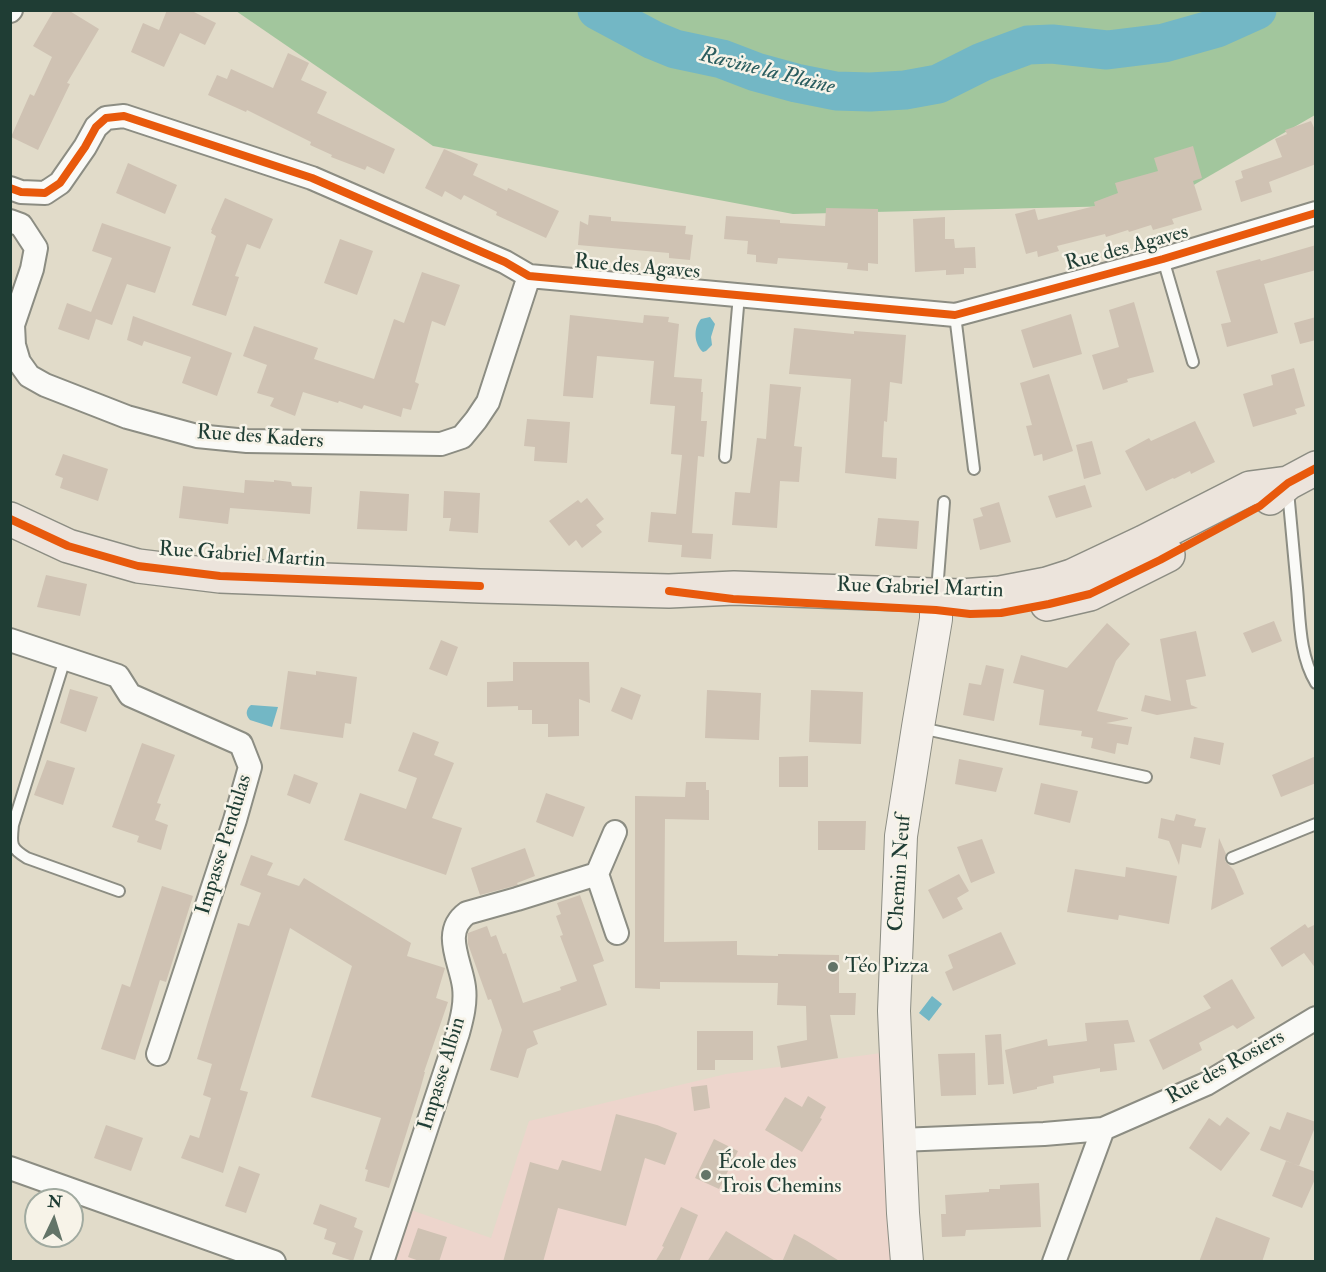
<!DOCTYPE html>
<html>
<head>
<meta charset="utf-8">
<style>
	body { margin:0 }
	#map { position:relative; width:1326px; height:1272px; overflow:hidden; background:#e1dbc9; font-family:"IM FELL Double Pica",serif }
	canvas { display:block }
	.frame { position:absolute; inset:0; border:12px solid #1f3d34; pointer-events:none }
	.north { position:absolute; left:24px; top:1188px; width:60px; height:60px; box-sizing:border-box; background:#f7f3e8; border:2px solid #a1aaa0; border-radius:50%; rotate:4deg; font-size:16px; font-weight:700; line-height:24px; text-align:center; color:#1f3d34 }
	.north::after { content:''; display:block; margin:auto; width:21px; height:27px; background:#637468; clip-path:polygon(50% 0,100% 100%,50% 72%,0 100%) }
</style>
</head>
<body>
<div id="map">
<canvas width="1326" height="1272"></canvas>
<div class="frame"></div>
<div class="north">N</div>
</div>
<script>
const ctx = document.querySelector('canvas').getContext('2d');
ctx.lineJoin = 'round';
function paint(path, color) {
  ctx.fillStyle = color;
  ctx.fill(path, 'evenodd');
}
function strokePath(path, color, width, dash) {
  ctx.strokeStyle = color;
  ctx.lineWidth = width;
  ctx.lineCap = dash ? 'butt' : 'round';
  ctx.setLineDash(dash || []);
  ctx.stroke(path);
}
function label(font, color, halo, rows, align = 'center') {
  ctx.font = font + ' "IM FELL Double Pica",serif';
  ctx.lineWidth = 5;
  ctx.setLineDash([]);
  ctx.textBaseline = 'middle';
  ctx.strokeStyle = halo;
  ctx.fillStyle = color;
  for (const [text, x, y, turn = 0] of rows) {
    ctx.save();
    ctx.translate(x, y);
    ctx.rotate((+turn || 0) * Math.PI / 180);
    ctx.textAlign = isNaN(turn) ? turn : align;
    if (halo) ctx.strokeText(text, 0, 0);
    ctx.fillText(text, 0, 0);
    ctx.restore();
  }
}
const built = new Path2D(`
	M896 1051 907 1261 394 1262 411 1210 491 1238 529 1121 726 1074Z`);
const forest = new Path2D(`
	M236 11H1315V115L1159 205 793 214 433 146Z`);
const water = new Path2D(`
	M710 317 715 324 711 337 712 345 706 351 703 352C694 344 693 328 701 319Z
	M251 705 278 707 272 727 250 720C245 715 246 709 251 705Z
	M932 996 942 1004 929 1021 919 1013Z`);
const river = new Path2D(`
	M597 10 653 40 675 49 722 59 756 72 796 83 836 91 870 92 905 90 938 84 982 62 1028 45 1052 44 1107 50 1164 43 1217 28 1257 10`);
const building = new Path2D(`
	M54 10H68L99 29 67 83 70 84 38 150 11 137 30 94 34 96 52 57 33 46Z
	M167 10H190L216 23 205 45 180 33 164 67 131 52 143 23 159 30Z
	M288 53 309 63 301 80 327 92 317 113 395 149 384 174 367 166 365 170 331 157 332 155 310 145 311 142 247 110 246 112 208 95 217 75 227 79 231 69 273 88Z
	M1311 121 1316 132V164L1269 182 1272 192 1241 202 1235 181 1243 178 1241 171 1282 157 1275 139 1287 134 1285 130Z
	M1193 146 1202 178 1193 181 1202 210 1172 219 1174 224 1153 230 1151 225 1129 232 1128 230 1106 237 1105 234 1057 246 1059 251 1038 257 1037 251 1026 254 1015 214 1035 209 1038 220 1095 206 1094 202 1118 193 1115 183 1158 171 1154 158Z
	M444 149 478 164 473 175 507 191 508 188 559 211 546 238 496 215 497 212 464 195 461 200 445 191 442 197 425 188Z
	M128 163 177 185 165 214 116 193Z
	M225 198 273 219 260 249 247 244 235 276 239 277 226 316 192 305 216 236 211 233 212 230H211Z
	M826 208 878 209V264L868 263V271L847 269 848 263 778 258 777 264 756 262V255L747 254 748 241 724 239 726 216 780 220V223L825 226Z
	M589 215 611 217V221L686 226 685 234 693 235 690 260 669 258V253L578 245 580 221 588 225Z
	M945 217V239H954L955 248 975 247 976 268H964V274L946 275V270L915 272 913 219Z
	M102 223 171 247 155 293 127 284 112 325 96 319 89 340 58 329 67 303 91 312 112 258 92 251Z
	M340 239 373 251 357 295 324 283Z
	M1316 245V270L1264 284 1278 333 1227 347 1221 324 1231 322 1216 271 1260 259 1261 261Z
	M422 272 460 285 445 326 432 321 415 382 419 384 411 410 403 408 401 417 364 405 362 409 339 401 338 403 303 392 295 416 270 406 274 398 257 393 267 365 243 356 254 326 318 348 314 359 374 379 394 319 404 323Z
	M1134 302 1154 372 1127 379 1128 382 1103 390 1092 355 1119 347 1109 310Z
	M1071 314 1082 354 1033 368 1021 330Z
	M570 315 643 323 644 315 669 317 668 322 679 324 674 377 702 379 701 392H703L701 421H707L704 457 698 456 692 533 713 534 711 559 681 557 682 545 648 542 651 512 676 514 682 455 671 454 675 406 650 404 654 361 597 356 593 398 563 396Z
	M133 316 232 353 217 396 182 383 191 357 144 341 142 346 127 340Z
	M1316 317V340L1300 344 1294 323Z
	M794 328 854 334V331L906 335 902 384 890 382 887 422 884 421 882 457 897 458 896 479 845 473 851 379 789 374Z
	M1294 368 1305 406 1295 409 1297 414 1253 427 1243 394 1273 385 1271 375Z
	M1049 374 1073 451 1043 461 1042 454 1034 456 1026 426 1032 425 1020 383Z
	M770 384 801 387 794 446 802 447 799 482 780 481 777 528 732 525 735 492 750 493 757 438 766 439Z
	M527 419 570 422 567 463 534 461 535 447 524 446Z
	M1195 421 1215 462 1191 474 1190 471 1174 479 1173 478 1146 491 1125 451 1149 438 1151 441Z
	M1092 441 1101 474 1084 479 1076 445Z
	M63 454 108 469 98 501 60 488 63 478 55 475Z
	M245 480 274 482V480L291 482 292 486 312 487 310 514 230 508 228 524 179 518 183 486 244 493Z
	M1085 485 1092 507 1056 518 1048 496Z
	M360 491 409 494 407 531 357 529Z
	M444 491 480 493 478 533 449 531 451 518H443Z
	M587 498 604 519 596 525 602 532 582 548 576 540 569 546 549 521 578 500 581 503Z
	M999 502 1011 542 980 550 973 519 983 516 980 508Z
	M878 518 919 521 917 549 875 546Z
	M46 575 87 584 80 616 37 607Z
	M1274 621 1282 641 1252 653 1243 633Z
	M1107 623 1130 644 1116 661 1097 711 1128 718V719L1106 723 1132 727 1128 745 1117 743 1115 754 1091 748 1093 738 1081 736 1082 731 1039 725 1044 690 1013 683 1021 655 1067 668Z
	M1196 631 1206 676 1186 680 1191 705 1198 708 1157 715 1141 711 1145 695 1171 701 1160 639Z
	M441 640 458 647 447 676 429 669Z
	M513 662H589L590 703 579 699V736L548 737V724H532V710H518V706L487 707V682L513 681Z
	M986 665 1004 669 994 721 963 715 969 683 981 685Z
	M288 671 316 675V671L357 677 351 724 345 723 343 738 280 729Z
	M621 687 641 695 632 720 611 711Z
	M70 689 98 697 86 732 60 723Z
	M707 690 761 693 759 740 705 738Z
	M811 690 863 692 861 744 809 742Z
	M413 732 439 742 434 755 454 763 432 818 462 828 446 875 344 840 360 793 406 809 417 778 398 771Z
	M1194 737 1224 743 1220 765 1190 758Z
	M142 743 175 755 157 803 161 804 155 820 168 825 161 850 137 842 139 836 112 827Z
	M808 756V787H779V757Z
	M1316 756V783L1281 797 1272 775Z
	M959 759 1003 768 996 792 955 784Z
	M47 760 75 768 63 805 34 795Z
	M294 774 318 783 310 804 287 795Z
	M686 782H706V790H709V820L665 819 664 942 737 941V955L778 956V954L839 955V993H856L855 1015H830L838 1058 781 1068 777 1046 807 1040 806 1006 777 1005 778 983 660 982V989L635 988V796L685 797Z
	M1041 783 1078 791 1070 823 1034 814Z
	M546 793 585 807 573 837 536 822Z
	M1176 814 1196 819 1194 826 1206 828 1201 848 1182 844 1179 865 1169 841 1158 838 1161 818 1174 821Z
	M818 821H866L865 850H818Z
	M1219 838 1226 854 1225 861 1234 870 1244 894 1211 910Z
	M982 839 995 873 971 883 957 847Z
	M525 848 535 876 517 883 518 885 480 895 471 868Z
	M251 855 273 863 267 875 299 886 304 878 411 943 407 956 445 968 436 998 448 1002 424 1072H425L420 1090 389 1188 365 1181 368 1170 365 1169 381 1118 311 1097 352 966 290 928 240 1090 248 1092 223 1173 181 1158 190 1135 199 1138 211 1098 203 1095 212 1064 197 1059 207 1025 238 923 249 926 261 893 240 885Z
	M1126 867 1177 876 1169 924 1119 915 1118 920 1067 912 1075 869 1125 877Z
	M959 874 969 891 957 898 963 909 943 919 928 890Z
	M162 886 193 896 166 982 160 980 135 1060 101 1049 122 984 130 987Z
	M580 895 604 961 593 965 607 1005 533 1031 538 1044 527 1049 518 1078 490 1070 502 1030 491 999 488 1000 468 944V933L487 926 491 937 496 935 503 954 506 953 523 1003 561 990 560 987 577 981 560 936 563 935 556 916 561 914 557 903Z
	M1305 924 1308 928 1316 924V969L1304 953 1282 967 1270 948Z
	M1001 932 1016 964 953 991 945 972 953 968 948 955Z
	M1232 979 1255 1018 1237 1029 1233 1025 1199 1043 1202 1050 1163 1070 1149 1040 1211 1008 1203 996Z
	M1128 1020 1135 1042 1114 1044 1117 1070 1100 1072V1068L1053 1076 1054 1083 1037 1087V1089L1013 1094 1005 1050 1047 1039 1048 1046 1087 1041 1085 1023Z
	M697 1031H753V1060H715V1070H697Z
	M1001 1034 1004 1084 988 1085 985 1035Z
	M975 1053 976 1095 941 1096 938 1054Z
	M707 1085 710 1108 694 1111 691 1087Z
	M808 1096 826 1107 820 1118 822 1119 802 1152 765 1130 785 1097 802 1107Z
	M1287 1112 1316 1122V1125L1299 1166 1260 1150 1270 1126 1280 1130Z
	M616 1114 657 1125 677 1133 665 1165 645 1158 626 1226 558 1208 543 1262H503L530 1162 558 1170 562 1160 601 1171Z
	M1227 1117 1250 1133 1221 1171 1189 1148 1209 1118 1220 1126Z
	M106 1125 143 1138 131 1171 94 1158Z
	M714 1139 738 1151 719 1189 695 1178Z
	M1286 1161 1316 1172V1177L1302 1208 1272 1196Z
	M239 1166 260 1174 246 1213 225 1206Z
	M1039 1183 1041 1227 966 1230 965 1236 942 1237 941 1214H946L945 1195 989 1192V1189H1000V1185Z
	M320 1204 357 1218 354 1227 363 1231 353 1261 332 1254 336 1243 324 1239 327 1229 313 1224Z
	M681 1207 698 1215 679 1262H655L664 1247 662 1246Z
	M1216 1217 1270 1238 1262 1262H1199Z
	M418 1228 447 1237 439 1262H422L408 1257Z
	M726 1231 777 1262H707Z
	M794 1234 807 1241 841 1262H782Z`);
const lane = new Path2D(`
	M1163 259 1193 362
	M955 315 974 469
	M725 457 739 295
	M1288 491C1291 523 1294 555 1297 588 1300 619 1299 655 1316 683
	M937 591 944 502
	M65 659 13 825C11 844 10 848 27 858L119 891
	M921 728 1146 777
	M1232 858 1316 824`);
const street = new Path2D(`
	M10 11 11 10
	M10 188 21 192 45 193 60 183 85 147 96 127 106 118 124 116 312 178 505 262 529 276 955 315 1163 259 1316 213
	M10 221 21 225 36 248 32 269 13 325 14 345 19 362 29 376 45 385 127 417 197 436 247 441 441 444 462 437 476 420 488 402 529 276
	M10 640 118 676 130 695 241 744 250 767 235 820 158 1054
	M615 832 597 874 617 933
	M900 1140 1044 1134 1103 1129 1206 1084 1316 1018
	M10 1168 274 1262
	M382 1262 458 1033C462 1018 466 1003 464 987 461 962 441 932 467 913L517 899 597 874
	M1054 1262 1103 1129`);
const secondary = new Path2D(`
	M907 1262 903 1213 894 1011 901 836 918 727 936 619V595`);
const primary = new Path2D(`
	M1270 498 1288 483 1316 468
	M10 519 68 546 138 566 220 576 480 586 669 591 734 588 961 596 1000 593 1047 584 1072 576 1144 542 1250 488 1288 483
	M1047 604 1090 594 1168 555`);
const cycleway = new Path2D(`
	M10 188 21 192 45 193 60 183 85 147 96 127 106 118 124 116 312 178 505 262 529 276 955 315 1163 259 1316 213
	M10 519 68 546 138 566 220 576 480 586
	M669 591 733 599 936 610 970 614 1001 613 1049 604 1090 594 1160 560 1260 506 1288 483 1316 468`);
const markers = [
	[833,967,6,"#637468"],
	[706,1175,6,"#637468"]
];
const streetNames = [
	["Rue des Agaves",1127,249,-15],
	["Rue des Agaves",637,268,5],
	["Rue des Kaders",260,438,4],
	["Rue Gabriel Martin",242,556,4],
	["Rue Gabriel Martin",920,589,2],
	["Impasse Pendulas",225,845,-73],
	["Chemin Neuf",901,873,-86],
	["Rue des Rosiers",1226,1068,-29],
	["Impasse Albin",443,1074,-73]
];
const poiNames = [
	["Téo Pizza",845,967],
	["École des",718,1163],
	["Trois Chemins",718,1187]
];
const waterNames = [
	["Ravine la Plaine",767,72,14]
];
paint(built, '#edd5cc');
paint(forest, '#a2c69d');
paint(water, '#73b7c5');
strokePath(river, '#73b7c5', 39);
paint(building, '#cfc2b3');
strokePath(lane, '#8c8d83', 14);
strokePath(street, '#8c8d83', 26);
strokePath(secondary, '#8c8d83', 34);
strokePath(primary, '#8c8d83', 36);
strokePath(lane, '#fafaf7', 10);
strokePath(street, '#fafaf7', 22);
strokePath(secondary, '#f5f1ec', 32);
strokePath(primary, '#ece4dc', 33);
strokePath(cycleway, '#e8590c', 8);
for (const [x, y, r, color] of markers) {
  const dot = new Path2D();
  dot.arc(x, y, r, 0, 2 * Math.PI);
  ctx.fillStyle = color;
  ctx.fill(dot);
  strokePath(dot, '#f7f3e8', 2);
}
label('21px', '#1f3d34', '#f7f3e8', streetNames);
label('21px', '#1f3d34', '#f7f3e8', poiNames, 'left');
label('italic 22px', '#2a5d5f', '#f7f3e8', waterNames);
</script>
</body>
</html>
